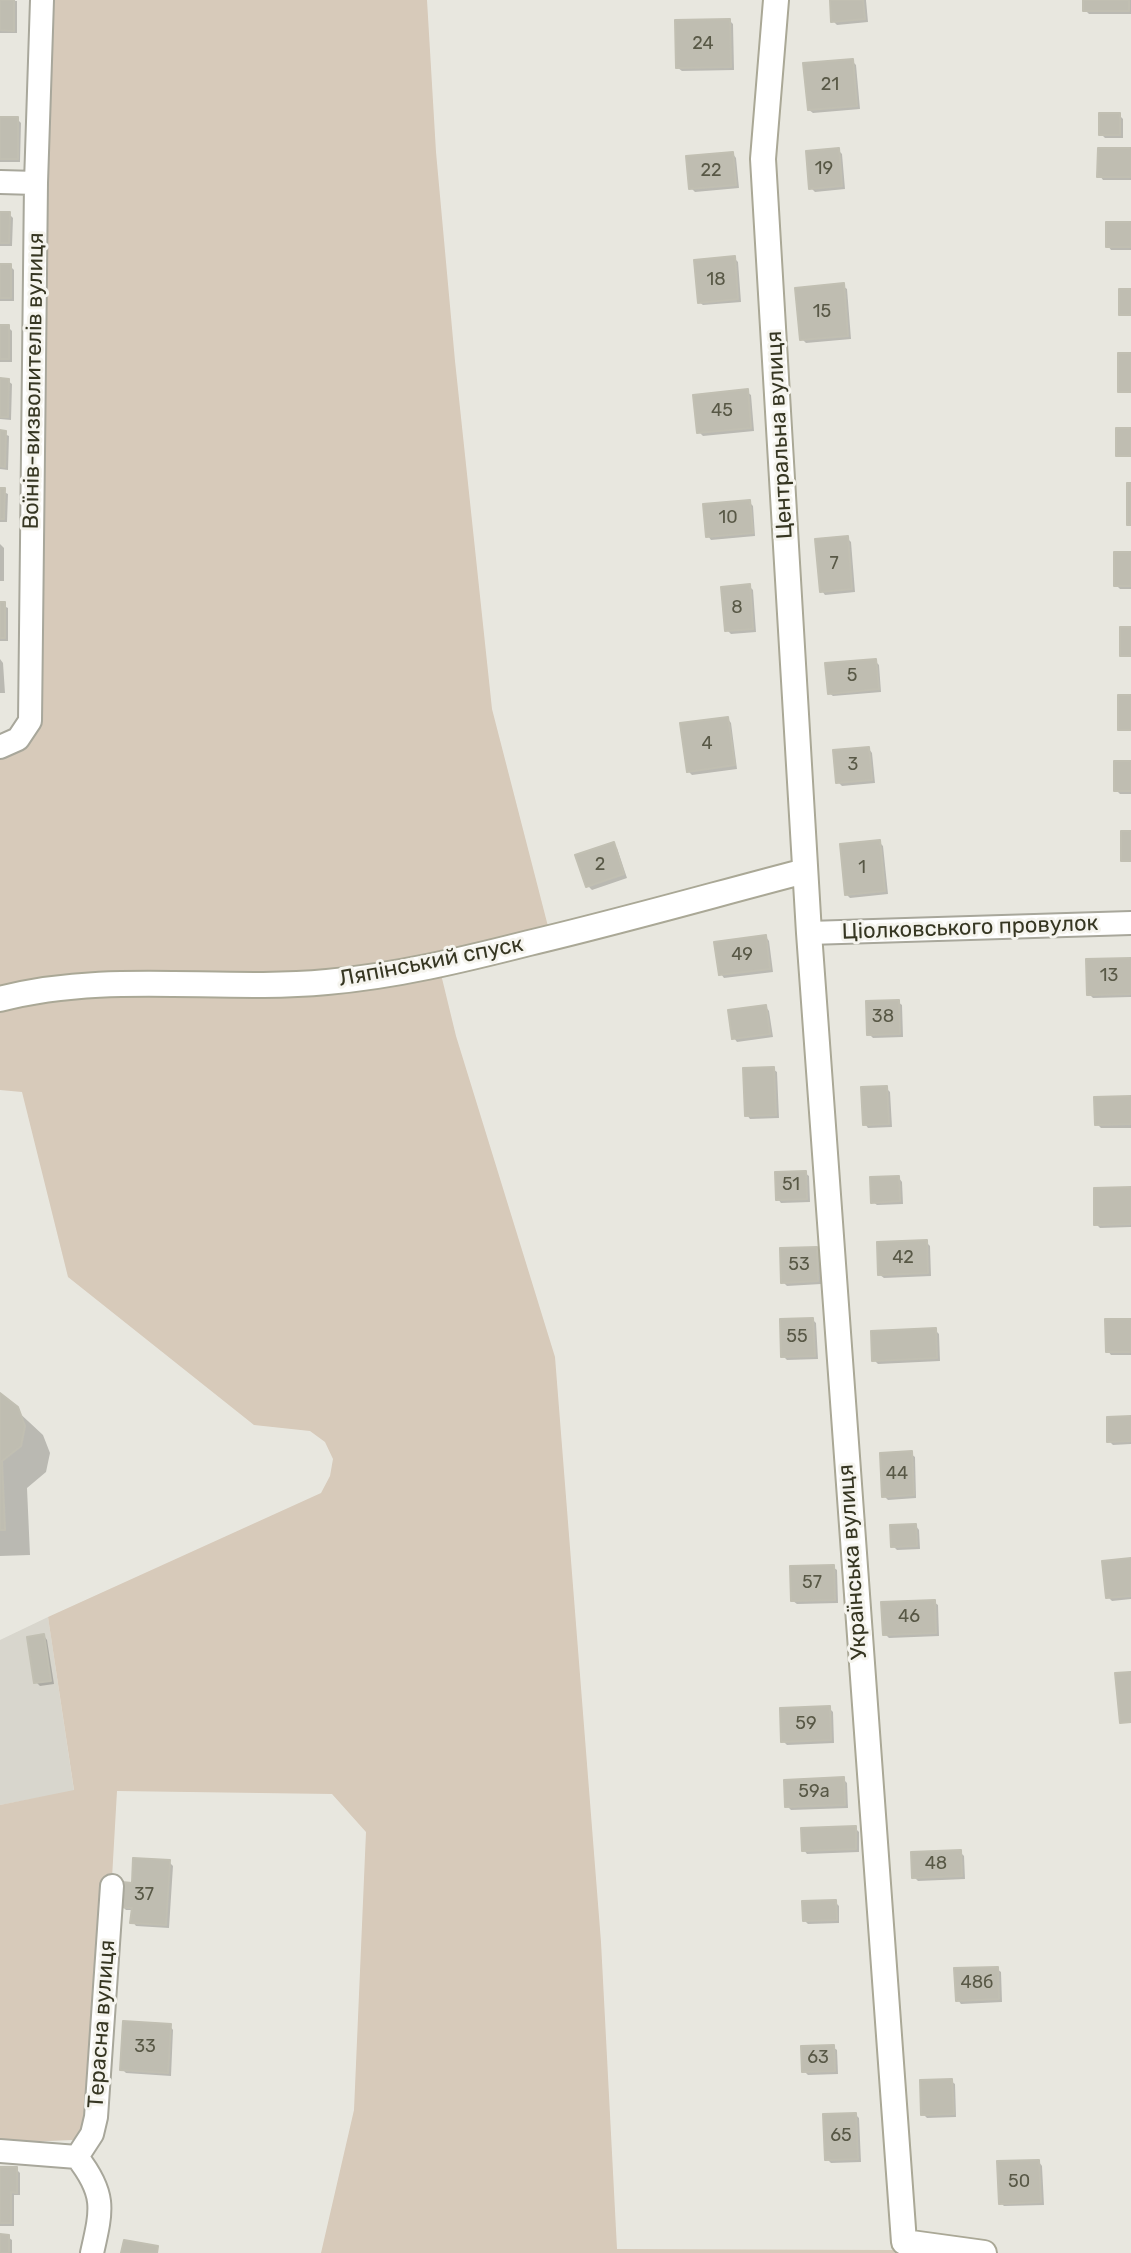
<!DOCTYPE html>
<html>
<head>
<meta charset="utf-8">
<style>
	body { margin:0 }
	canvas { display:block; background:#e8e7df }
</style>
</head>
<body>
<canvas width="1131" height="2253"></canvas>
<script>
const ctx = document.querySelector('canvas').getContext('2d');
ctx.lineJoin = 'round';
function paint(path, color) {
  ctx.fillStyle = color;
  ctx.fill(path, 'evenodd');
}
function strokePath(path, color, width, dash) {
  ctx.strokeStyle = color;
  ctx.lineWidth = width;
  ctx.lineCap = dash ? 'butt' : 'round';
  ctx.setLineDash(dash || []);
  ctx.stroke(path);
}
function label(font, color, halo, rows, align = 'center') {
  ctx.font = font + ' Rubik,sans-serif';
  ctx.lineWidth = 6;
  ctx.setLineDash([]);
  ctx.textBaseline = 'middle';
  ctx.strokeStyle = halo;
  ctx.fillStyle = color;
  for (const [text, x, y, turn = 0] of rows) {
    ctx.save();
    ctx.translate(x, y);
    ctx.rotate((+turn || 0) * Math.PI / 180);
    ctx.textAlign = isNaN(turn) ? turn : align;
    if (halo) ctx.strokeText(text, 0, 0);
    ctx.fillText(text, 0, 0);
    ctx.restore();
  }
}
const built = new Path2D(`
	M48 1617 74 1791 0 1805V1640Z`);
const green = new Path2D(`
	M42 0H427L436 152 455 361 492 709 551 938 439 966 456 1036 555 1357 601 1942 617 2249 894 2250 895 2253H321L354 2110 366 1832 332 1794 117 1791 97 2139 0 2143V1805L74 1790 48 1617 321 1493 330 1476 333 1459 325 1442 310 1431 254 1425 68 1277 22 1092 0 1090V747L30 721Z`);
const shadow = new Path2D(`
	M0 0 17 1V33H0Z
	M832 0H866L868 22 837 25 833 21Z
	M1085 0H1131V14H1089L1085 10Z
	M730 21 733 24 734 70 682 71 678 68Z
	M852 61 856 65 860 109 813 113 809 110Z
	M1119 115 1123 119V138H1105L1101 134Z
	M0 119H17L21 123 20 162H0Z
	M838 150 842 154 845 189 815 192 811 188Z
	M1131 150V180H1103L1100 176Z
	M733 154 736 158 739 188 695 192 691 188Z
	M0 214H9L13 218 12 246H0Z
	M1131 224V250H1111L1108 246Z
	M734 258 738 262 741 302 703 305 699 302Z
	M0 266H10L14 270V301H0Z
	M843 286 847 289 851 339 806 343 802 339Z
	M0 327H8L12 331V362H0Z
	M0 380 8 381 12 384 11 420 0 419Z
	M747 392 751 395 754 431 703 436 699 432Z
	M0 432 9 436 8 470 0 469Z
	M0 490 8 494 7 522H0Z
	M749 502 753 506 755 536 711 540 708 536Z
	M847 538 851 542 855 592 825 595 822 591Z
	M0 544 4 548V581H0Z
	M1131 554V589H1120L1116 585Z
	M749 586 753 590 756 632 731 634 727 630Z
	M0 604 8 608V641H0Z
	M0 659 3 663 5 693H0Z
	M875 661 879 665 881 692 833 696 829 693Z
	M728 719 731 723 737 769 692 775 688 771Z
	M869 749 872 753 875 783 842 786 838 782Z
	M1131 763V794H1120L1116 790Z
	M880 843 883 846 888 894 850 898 846 894Z
	M613 845 617 848 627 878 592 890 588 886Z
	M766 937 769 941 773 972 724 978 721 974Z
	M1131 960V997L1093 998 1089 994Z
	M898 1002 902 1005 903 1037 873 1038 869 1034Z
	M766 1007 769 1011 773 1037 737 1042 734 1038Z
	M773 1069 777 1072 779 1118 750 1119 747 1115Z
	M886 1088 890 1092 892 1127 868 1128 865 1124Z
	M1131 1098V1128H1101L1097 1124Z
	M805 1173 809 1176 810 1202 781 1203 778 1199Z
	M899 1178 902 1182 903 1204 877 1205 873 1202Z
	M1131 1189V1227L1100 1228 1096 1224Z
	M926 1242 930 1246 931 1276 884 1278 880 1275Z
	M816 1249 820 1253 821 1284 787 1286 783 1282Z
	M813 1320 816 1323 818 1359 787 1360 783 1356Z
	M1131 1321V1355H1111L1108 1351Z
	M935 1330 939 1334 940 1361 878 1364 874 1360Z
	M0 1395 43 1435 50 1453 46 1472 27 1488 30 1555 0 1556Z
	M1131 1418V1444L1113 1445 1109 1441Z
	M911 1454 915 1457 916 1498 888 1500 884 1496Z
	M916 1526 919 1530 920 1549 897 1550 893 1546Z
	M1131 1560V1599L1112 1601 1108 1597Z
	M833 1567 837 1570 838 1603 797 1604 793 1601Z
	M934 1602 938 1605 939 1636 889 1638 885 1634Z
	M44 1636 47 1640 54 1684 40 1686 36 1682Z
	M829 1708 833 1712 834 1743 787 1745 783 1741Z
	M843 1779 847 1783 848 1808 791 1810 787 1806Z
	M855 1828 859 1832V1852L807 1854 804 1850Z
	M960 1852 964 1856 965 1879 918 1881 914 1877Z
	M169 1862 173 1866 169 1928 136 1926 133 1922V1910H126L122 1906 134 1885Z
	M835 1902 839 1906V1923L808 1924 805 1921Z
	M997 1969 1001 1972 1002 2002 961 2004 958 2000Z
	M170 2026 173 2030 171 2076 126 2073 122 2069Z
	M833 2047 837 2050 838 2074 808 2075 804 2071Z
	M951 2081 955 2084 956 2117 927 2118 923 2114Z
	M856 2115 859 2118 861 2162 831 2163 827 2159Z
	M1039 2162 1042 2166 1044 2205 1004 2206 1001 2203Z
	M0 2169H16L20 2173V2195H14V2226H0Z
	M0 2236 8 2237 12 2240V2253H0Z`);
const building = new Path2D(`
	M0 0H14V31L0 30Z
	M830 0H863L865 19 831 22Z
	M1083 0H1129V11H1083Z
	M730 19 731 67 676 68 675 20Z
	M853 59 857 106 808 110 803 63Z
	M1099 113H1120V135H1099Z
	M0 117H18V159H0Z
	M839 148 842 186 809 189 806 151Z
	M1098 148H1131V177H1097Z
	M733 152 736 185 689 189 686 156Z
	M0 212H10L9 243H0Z
	M1106 222H1131V247H1106Z
	M735 256 738 299 698 303 694 260Z
	M0 264H11V298H0Z
	M844 283 848 336 800 340 795 288Z
	M1119 289H1131V315H1119Z
	M0 325H9V359H0Z
	M1118 353H1131V392H1118Z
	M0 378 9 379 8 417H0Z
	M748 389 751 428 697 433 693 395Z
	M1116 428H1131V456H1116Z
	M0 430 6 431 5 467 0 466Z
	M1127 483H1131V525H1127Z
	M0 488H5L4 519H0Z
	M750 500 753 533 706 537 703 504Z
	M848 536 852 589 820 592 815 539Z
	M1114 552H1131V586H1114Z
	M750 584 753 629 725 631 721 587Z
	M0 602H5V638H0Z
	M1120 627H1131V656H1120Z
	M876 659 879 689 828 694 825 663Z
	M1118 695H1131V730H1118Z
	M728 717 735 765 687 772 680 723Z
	M869 747 872 780 836 783 833 750Z
	M1114 761H1131V791H1114Z
	M1121 831H1131V861H1121Z
	M880 840 885 891 845 895 840 844Z
	M614 842 624 874 586 887 575 855Z
	M766 935 770 969 719 975 714 942Z
	M1131 958V994L1087 995 1086 959Z
	M899 1000 900 1034 867 1035 866 1001Z
	M766 1005 770 1034 732 1039 728 1010Z
	M774 1067 776 1115 745 1116 743 1068Z
	M887 1086 889 1124 863 1125 861 1087Z
	M1131 1096V1124L1095 1125 1094 1097Z
	M806 1171 807 1199 776 1200 775 1172Z
	M899 1176 900 1201 871 1203 870 1177Z
	M1131 1187V1224L1094 1225V1188Z
	M927 1240 928 1273 878 1275 877 1242Z
	M817 1247 818 1281 781 1283 780 1248Z
	M813 1318 815 1356 781 1357 780 1319Z
	M1105 1319H1131V1352H1106Z
	M936 1328 937 1358 872 1361 871 1331Z
	M0 1393 18 1407 25 1426 21 1446 2 1461 5 1530H0Z
	M1131 1416V1441L1107 1442V1417Z
	M912 1451 914 1495 882 1497 880 1453Z
	M916 1524 917 1546 891 1547 890 1525Z
	M1131 1558V1596L1106 1598 1102 1561Z
	M834 1565 835 1600 791 1601 790 1566Z
	M935 1600 936 1633 883 1635 881 1602Z
	M44 1634 51 1681 34 1683 27 1637Z
	M1131 1672V1722L1120 1723 1115 1673Z
	M830 1706 831 1740 781 1742 780 1708Z
	M844 1777 845 1805 785 1807 784 1780Z
	M856 1826V1849L802 1851 801 1828Z
	M961 1850 962 1876 912 1878 911 1852Z
	M133 1858 170 1860 166 1925 130 1923 132 1908 120 1907 122 1882 132 1883Z
	M836 1900 837 1920 803 1921 802 1901Z
	M998 1967 999 1999 956 2001 954 1968Z
	M123 2021 171 2024 168 2073 120 2070Z
	M834 2045 835 2071 802 2072 801 2046Z
	M952 2079 954 2114 921 2115 920 2080Z
	M856 2113 858 2159 825 2160 823 2114Z
	M1039 2160 1041 2202 999 2204 997 2161Z
	M0 2167H17V2193L11 2192V2223H0Z
	M0 2234 9 2235V2253H0Z
	M124 2240 158 2246 157 2253H121Z`);
const street = new Path2D(`
	M0 182 36 183
	M0 747 18 739 30 721 36 183 42 0
	M809 933 1131 923
	M0 2151 77 2157 92 2134 96 2117 112 1886
	M77 2157C106 2194 102 2209 92 2253`);
const secondary = new Path2D(`
	M776 0 763 159 809 933 904 2242 984 2253
	M0 999C107 971 218 992 327 982 396 976 462 960 529 943 622 921 713 895 805 871`);
const numberNames = [
	["24",703,44],
	["21",830,85],
	["19",824,169],
	["22",711,171],
	["18",716,280],
	["15",822,312],
	["45",722,411],
	["10",728,518],
	["7",834,564],
	["8",737,608],
	["5",852,676],
	["4",707,744],
	["3",853,765],
	["2",600,865],
	["1",862,868],
	["49",742,955],
	["13",1109,976],
	["38",883,1017],
	["51",791,1185],
	["42",903,1258],
	["53",799,1265],
	["55",797,1337],
	["44",897,1474],
	["57",812,1583],
	["46",909,1617],
	["59",806,1724],
	["59а",814,1792],
	["48",936,1864],
	["37",144,1895],
	["48б",977,1983],
	["33",145,2047],
	["63",818,2058],
	["65",841,2136],
	["50",1019,2182]
];
const streetNames = [
	["Воїнів-визволителів вулиця",34,381,-89],
	["Центральна вулиця",780,435,-93],
	["Ціолковського провулок",970,928,-2],
	["Ляпінський спуск",431,962,-11],
	["Українська вулиця",853,1562,-94],
	["Терасна вулиця",102,2024,-86]
];
paint(built, '#d8d6cd');
paint(green, '#d7caba');
paint(shadow, '#0003');
paint(building, '#bfbdb1');
strokePath(building, '#c1bfb2', 2);
strokePath(street, '#a8a79b', 26);
strokePath(secondary, '#aaa896', 28);
strokePath(street, '#fff', 22);
strokePath(secondary, '#fff', 24);
label('18px', '#585846', null, numberNames);
label('22px', '#363622', '#f5f4ee', streetNames);
</script>
</body>
</html>
